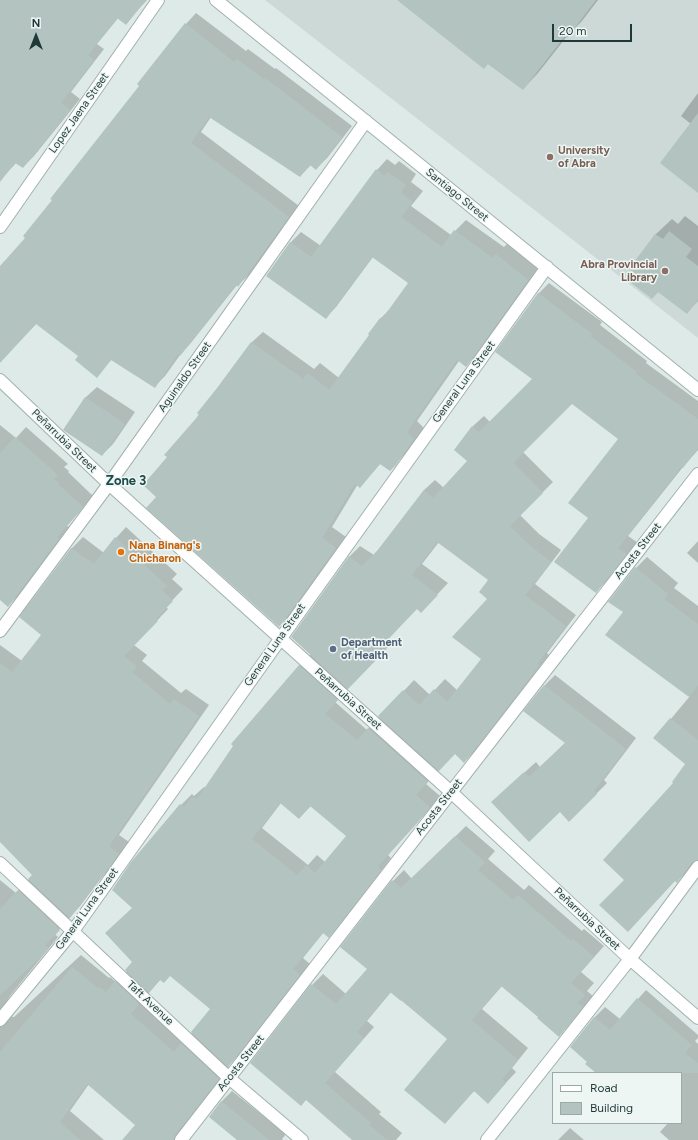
<!DOCTYPE html>
<html>
<head>
<meta charset="utf-8">
<style>
	body { margin:0 }
	#map { position:relative; width:698px; height:1140px; overflow:hidden; background:#deeae7; font-family:Figtree,sans-serif }
	canvas { display:block }
	.legend { position:absolute; left:552px; top:1072px; width:130px; height:52px; box-sizing:border-box; background:#eef6f4; border:1px solid #9baaa9; margin:0; padding:5px 7px; list-style:none; font-size:12px; color:#1f3938 }
	.legend li { display:flex; align-items:center; gap:8px; height:20px }
	.legend b { width:20px; border:1px solid #9baaa9 }
	.north { position:absolute; left:16px; top:16px; width:40px; height:40px; -webkit-text-stroke:3px #eef6f4; paint-order:stroke; rotate:0deg; font-size:11px; font-weight:700; line-height:16px; text-align:center; color:#1f3938 }
	.north::after { content:''; display:block; margin:auto; width:14px; height:18px; background:#1f3938; clip-path:polygon(50% 0,100% 100%,50% 72%,0 100%) }
	.scale { position:absolute; left:552px; top:24px; width:80px; height:18px; box-sizing:border-box; border:2px solid #1f3938; border-top:0; padding-left:5px; font-size:12px; line-height:14px; white-space:nowrap; color:#1f3938; -webkit-text-stroke:3px #eef6f4; paint-order:stroke }
</style>
</head>
<body>
<div id="map">
<canvas width="698" height="1140"></canvas>
<ul class="legend">
<li><b style="height:5px;background:#fff"></b>Road</li>
<li><b style="height:11px;background:#b3c4c0"></b>Building</li>
</ul>
<div class="north">N</div>
<div class="scale">20 m</div>
</div>
<script>
const ctx = document.querySelector('canvas').getContext('2d');
ctx.lineJoin = 'round';
function paint(path, color) {
  ctx.fillStyle = color;
  ctx.fill(path, 'evenodd');
}
function strokePath(path, color, width, dash) {
  ctx.strokeStyle = color;
  ctx.lineWidth = width;
  ctx.lineCap = dash ? 'butt' : 'round';
  ctx.setLineDash(dash || []);
  ctx.stroke(path);
}
function label(font, color, halo, rows, align = 'center') {
  ctx.font = font + ' Figtree,sans-serif';
  ctx.lineWidth = 3;
  ctx.setLineDash([]);
  ctx.textBaseline = 'middle';
  ctx.strokeStyle = halo;
  ctx.fillStyle = color;
  for (const [text, x, y, turn = 0] of rows) {
    ctx.save();
    ctx.translate(x, y);
    ctx.rotate((+turn || 0) * Math.PI / 180);
    ctx.textAlign = isNaN(turn) ? turn : align;
    if (halo) ctx.strokeText(text, 0, 0);
    ctx.fillText(text, 0, 0);
    ctx.restore();
  }
}
const built = new Path2D(`
	M265 0H698V338L573 240Z`);
const shadow = new Path2D(`
	M0 0H147L126 23 119 17 97 44 104 49 71 92 80 99 34 156 23 167 17 162 4 176 0 172Z
	M399 0H598L582 21 568 35 538 73 523 89Z
	M196 13 246 51 248 49 275 69 276 68 352 126 327 158 316 169 311 165 300 176 211 117 201 132 299 206 249 275 238 285H237L190 344 180 355 165 376 154 387 112 359 97 376 79 356 37 323 0 362V268L27 237 186 24Z
	M698 93V191L691 124 681 116Z
	M387 159 395 165 399 161 416 174 411 182 423 191 411 206 451 235 466 220 504 247 507 244 538 269 476 355 466 366 459 361 417 421 424 428 406 453 389 470 381 463 360 486 358 484 332 527 346 537 290 615 279 626 157 496 168 457 252 342 263 332 314 369 320 363 339 378 370 335 369 334 381 318 391 308 409 283 373 257 336 307 326 318 290 243 301 232 321 246 377 170Z
	M685 216 698 226V301L687 312 659 291 652 298 637 274 630 268 656 234 672 219 678 224Z
	M549 283 602 322 600 325 647 361 646 363 698 401V450L683 467 628 536 637 542 607 581 596 591 589 518 620 438 572 403 523 452 553 482 520 515 539 534 561 550 535 584 576 615 547 653 549 655 475 751 464 762 455 753 426 784 440 796 428 811 388 855 391 858 339 926 329 936 324 932 303 958 310 964 239 1055 228 1066 229 1068 185 1124 183 1140H123L136 1125 89 1084 70 1111 104 1140H0V880L16 893 33 875 0 841V645L22 661 42 635 21 617 72 548 83 537 104 553 116 538 126 527 177 574 172 579 183 589 166 607 168 609 134 645 147 655 142 661 181 693 186 689 209 705 119 835 129 842 111 868 102 877 80 906 55 934 58 937 10 996 3 1008 6 1016 14 1017 81 955 109 978 110 977 116 982 127 971 133 962 132 862 181 805 192 794 194 796 204 787 206 788 299 666 311 654 349 557 360 546 374 555 424 490 435 480 444 488 469 461 456 450 473 426 484 416 490 422 533 379 497 352 539 293ZM439 542 489 579 482 659 457 690 445 679 430 695 414 680 367 730 335 702 390 645 386 641 417 608 432 600 448 583 422 564ZM281 803 299 818 311 806 347 836 325 862 317 855 308 865 262 828ZM170 975 211 1009 193 1032 184 1041 141 1003 149 993V992L161 979Z
	M97 387 135 412 113 444 102 455 64 429 86 397Z
	M0 425 16 438 26 427 68 464 64 467 69 471 68 472 93 496 67 526 69 527 19 595 8 606 0 599Z
	M698 541V563L687 553Z
	M647 557 678 583 674 588 698 606V857L688 871 677 881 675 880H625L674 783 687 764 655 738 690 696 607 635 624 612 610 601 636 568Z
	M555 675 636 738 604 780 607 783 596 794 560 811 503 792 536 762 540 767 566 742 525 711 545 685Z
	M466 826 495 851 488 859 524 890 529 885 582 931 584 929 604 946 581 972 594 983 587 991 593 996 569 1025 559 1036 540 1017 502 986 482 1009 528 1048 512 1068 516 1072 488 1102 474 1091 445 1123 449 1039 391 992 367 1021 374 1027 335 1072 381 1112 379 1114 402 1133 396 1140H353L306 1099 312 985 323 974 346 994 368 969 393 881 404 870 412 879Z
	M646 990 698 1035V1038L695 1041 698 1044V1140H669L660 1132 668 1123H681V1073H602L572 1047 595 1017 605 1007 620 1019Z
	M232 1091 286 1134 282 1139 283 1140H238L210 1117 222 1101Z
	M570 1128 584 1140H558Z`);
const building = new Path2D(`
	M0 0H146L126 25 117 18 88 55 94 60 61 103 70 110 23 168 15 163 0 182Z
	M397 0H596L567 38 565 36 523 90 488 64 484 69Z
	M185 23 234 62 237 59 264 79 265 78 342 137 316 170 310 165 300 177 209 117 191 143 289 217 238 287 236 285 180 356 178 354 155 388 111 360 97 378 75 360 78 356 36 324 0 363V266L25 238 23 236 52 200 50 199 139 86 137 84Z
	M698 113V193L660 163Z
	M376 169 384 176 388 172 406 185 401 193 413 202 401 217 442 247 454 230 493 258 496 254 528 280 466 367 457 360 407 432 414 439 396 465 390 471 380 464 360 488 355 484 322 538 336 548 279 627 146 508 156 497 143 485 167 457 164 455 199 415 197 413 217 388 251 342 303 379 308 373 329 390 369 335 368 334 380 318 382 319 408 283 372 257 326 319 266 276 290 242 311 257Z
	M669 231 692 249 686 257 698 266V300L687 314 658 292 652 299 630 282 636 274 629 269 655 234 663 239Z
	M538 293 592 334 590 336 637 372 636 374 698 419V448L683 468 681 467 618 548 627 554 596 593 554 562 588 518 568 503 618 439 572 404 513 463 543 493 510 526 528 544 551 562 525 595 566 626 537 664 539 666 464 763 455 754 439 771 378 716 403 690 419 705 434 689 447 702 481 659 452 637 487 599 479 592 488 580 437 542 412 575 438 595 421 613 417 609 376 652 380 656 348 689 291 637 349 556 362 566 380 548 424 490 433 498 467 461 454 450 472 426 479 432 532 379 495 352Z
	M85 397 125 424 102 456 63 430Z
	M15 437 58 475 54 479 59 483 58 484 83 507 57 537 59 539 8 607 0 600V453Z
	M115 537 167 586 162 590 173 601 156 619 158 621 124 656 137 667 132 672 170 704 174 699 199 716 109 846 119 854 100 880 99 879 70 918 28 879 32 875 0 842V663L12 672 41 635 19 617 71 548 94 564Z
	M635 567 668 594 664 599 698 624V685L689 697 605 635 623 612 608 602Z
	M299 665 338 700 325 714 357 740 368 728 428 782 416 795 430 807 417 823 378 866 381 870 329 938 323 933 293 969 300 975 228 1067 191 1032 210 1009 170 976 164 983 160 980 149 993 125 970 132 962 105 933 132 908 112 890 131 862 180 804 184 807 192 797 197 799 233 746 231 744ZM280 803 299 819 310 806 346 836 315 873 306 865 297 875 252 839Z
	M544 685 626 749 594 791 597 794 569 822 560 812 529 842 491 802 524 772 529 777 565 743 523 711Z
	M670 718 698 740V860L692 862 677 883 675 881 628 932 599 905 624 880 603 860 673 783 672 782 685 764 653 738Z
	M455 836 485 862 478 870 513 900 518 895 571 941 573 939 594 957 571 983 585 995 577 1003 583 1007 559 1037 537 1018 538 1017 501 986 472 1020 518 1060 502 1079 506 1083 488 1104 474 1091 445 1124 404 1090 447 1039 401 1000V1001L390 992 357 1032 364 1038 325 1083 371 1123 369 1125 387 1140H352L306 1100 301 1106 250 1063 311 984 336 1004 367 969 340 947 392 880 401 888Z
	M18 890 60 930 45 945 49 948 46 952 0 995V909Z
	M72 967 98 988 99 987 106 992 115 981 139 1004 131 1014 174 1052 181 1043 219 1079 175 1135 174 1140H122L135 1125 87 1084 60 1122 80 1140H0V1052Z
	M637 998 692 1045 685 1053 698 1063V1073H596L585 1064 587 1062 570 1047 594 1017 610 1030Z
	M221 1101 269 1140H237L209 1117Z`);
const minor = new Path2D(`
	M216 0 698 390
	M0 227 158 0
	M0 380 109 484 451 792 630 959 698 1018
	M0 631 109 484 366 121
	M0 863 229 1078 302 1140
	M0 1020 73 931 281 638 547 267
	M181 1140 698 474
	M487 1140 630 959 698 867`);
const markers = [
	[550,157,4,"#8d6e63"],
	[665,271,4,"#8d6e63"],
	[121,552,4,"#e8710a"],
	[333,649,4,"#5c6f8a"]
];
const streetNames = [
	["Lopez Jaena Street",79,113,-55],
	["Santiago Street",457,195,39],
	["Aguinaldo Street",185,377,-55],
	["General Luna Street",464,382,-54],
	["Peñarrubia Street",64,441,44],
	["Acosta Street",638,551,-52],
	["General Luna Street",275,645,-55],
	["Peñarrubia Street",348,699,42],
	["Acosta Street",439,807,-52],
	["General Luna Street",87,909,-54],
	["Peñarrubia Street",587,919,43],
	["Taft Avenue",150,1003,43],
	["Acosta Street",241,1063,-52]
];
const educationNames = [
	["University",558,151],
	["of Abra",558,164],
	["Abra Provincial",657,265,"right"],
	["Library",657,278,"right"]
];
const foodNames = [
	["Nana Binang's",129,546],
	["Chicharon",129,559]
];
const serviceNames = [
	["Department",341,643],
	["of Health",341,656]
];
const quarterNames = [
	["Zone 3",126,481]
];
paint(built, '#ccd9d6');
paint(shadow, '#0003');
paint(building, '#b3c4c0');
strokePath(minor, '#a1b1af', 14);
strokePath(minor, '#fff', 12);
for (const [x, y, r, color] of markers) {
  const dot = new Path2D();
  dot.arc(x, y, r, 0, 2 * Math.PI);
  ctx.fillStyle = color;
  ctx.fill(dot);
  strokePath(dot, '#eef6f4', 1.5);
}
label('11px', '#1f3938', '#eef6f4', streetNames);
label('bold 11px', '#785e54', '#eef6f4', educationNames, 'left');
label('bold 11px', '#c56008', '#eef6f4', foodNames, 'left');
label('bold 11px', '#4e5e75', '#eef6f4', serviceNames, 'left');
label('bold 13px', '#1c4b49', '#eef6f4', quarterNames);
</script>
</body>
</html>
